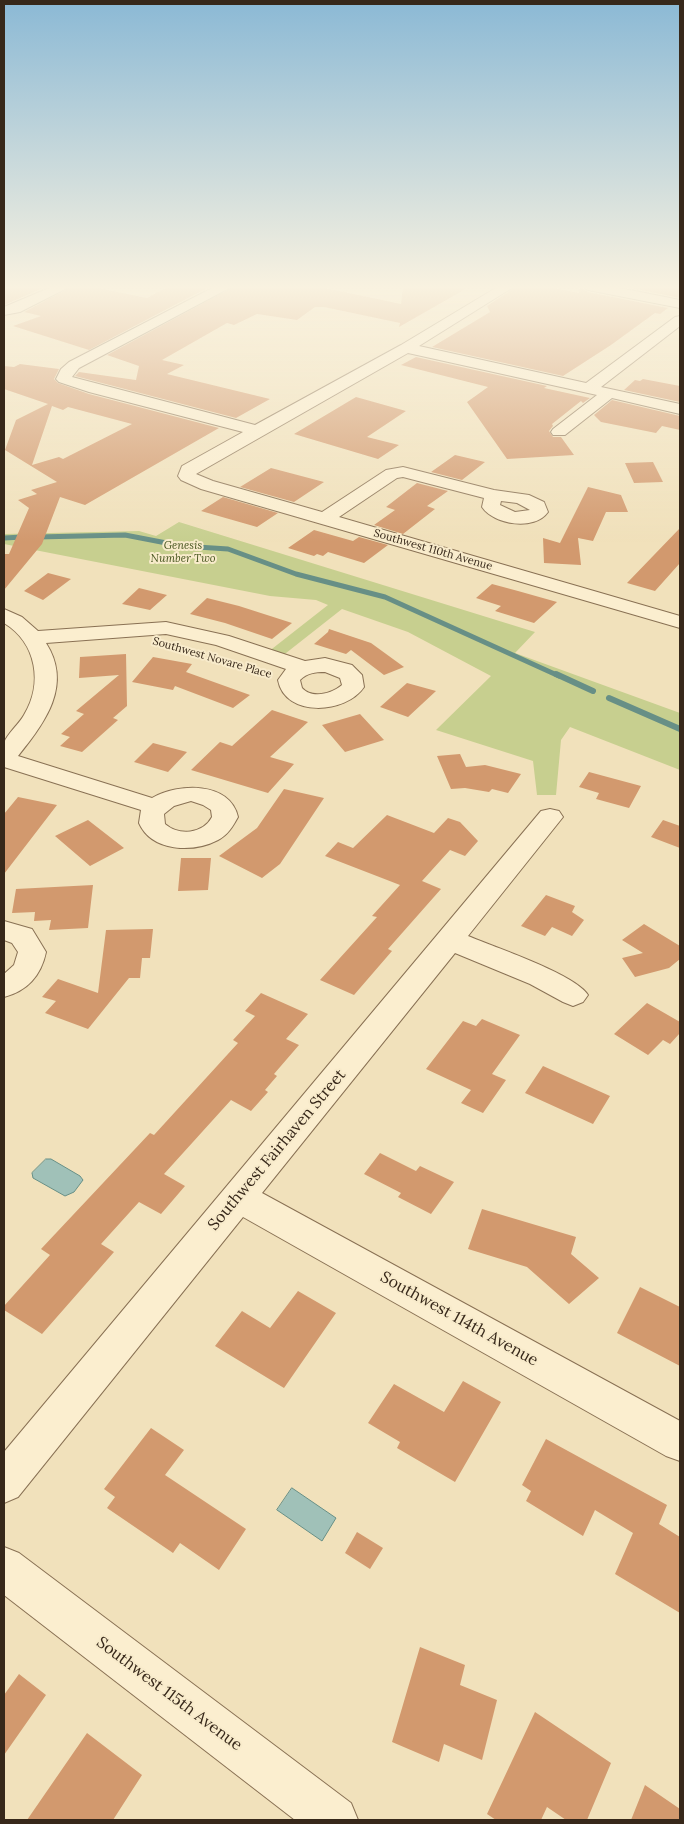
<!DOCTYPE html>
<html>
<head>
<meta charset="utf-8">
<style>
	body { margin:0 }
	#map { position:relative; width:684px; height:1824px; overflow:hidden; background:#f1e1bb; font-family:Lora,serif }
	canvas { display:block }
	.frame { position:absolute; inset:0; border:5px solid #37281a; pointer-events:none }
</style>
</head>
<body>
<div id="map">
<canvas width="684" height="1824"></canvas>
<div class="frame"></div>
</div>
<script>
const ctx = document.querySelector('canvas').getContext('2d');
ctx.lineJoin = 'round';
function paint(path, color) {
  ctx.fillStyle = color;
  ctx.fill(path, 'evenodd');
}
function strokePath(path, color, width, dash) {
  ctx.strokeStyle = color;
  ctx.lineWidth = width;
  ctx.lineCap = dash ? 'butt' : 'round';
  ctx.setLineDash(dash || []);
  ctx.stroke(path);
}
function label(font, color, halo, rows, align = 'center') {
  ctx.font = font + ' Lora,serif';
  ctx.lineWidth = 4;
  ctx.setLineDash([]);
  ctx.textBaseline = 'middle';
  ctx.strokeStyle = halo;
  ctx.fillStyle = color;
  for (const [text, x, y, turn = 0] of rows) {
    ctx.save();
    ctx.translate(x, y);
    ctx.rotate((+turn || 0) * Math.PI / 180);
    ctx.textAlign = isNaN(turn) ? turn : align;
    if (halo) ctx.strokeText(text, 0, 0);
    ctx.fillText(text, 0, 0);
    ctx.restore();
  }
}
const green = new Path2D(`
	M179 522 535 632 515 653 680 713V770L570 727 561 740 556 795H537L533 761 436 730 491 676 408 632 342 609 281 657 268 652 328 605 316 600 270 596 4 544V534L139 531 156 536Z`);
const water = new Path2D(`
	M46 1159H51L80 1176 83 1180 74 1192 65 1196 33 1178 32 1173Z
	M292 1488 336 1518 322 1541 277 1510Z`);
const streamFar1 = new Path2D(`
	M37 537 125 535 182 546 228 549 296 574 385 597 559 676
	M4 538 23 537`);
const stream = new Path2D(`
	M556 674 593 691
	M609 698 680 729`);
const building = new Path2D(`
	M4 286H48L4 305Z
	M73 286H89L147 298 169 286H211L89 350 13 326 41 316 24 312Z
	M235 286H316L401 304 403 286H471L399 327 400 323 324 307H315L297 320 257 314 234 325 227 323 162 360 184 365 167 374 270 399 236 418 75 376 79 372 136 380 139 366 107 355Z
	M517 286H546L579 293 580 286 588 292 668 308 660 314 655 313 611 345 563 376 432 347 490 312 487 306Z
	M621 286H680V298Z
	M416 357 547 386 544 388 590 398 583 403 581 401 552 424 553 426 549 431 553 437H561L574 455 507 459 467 402 488 387 401 365Z
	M20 364 59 369 54 379 58 383 89 394 219 428 85 505 60 497 42 544 4 590V554H9L29 508 18 500 37 494 31 490 57 482 5 450 16 420 48 404 4 389V366L14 367ZM52 406 63 410 68 407 132 424 63 459 59 457 32 465Z
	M643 379 680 386V402L624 390 635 380 640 381Z
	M356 397 406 411 367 437 399 445 378 459 294 434Z
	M612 400 680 416V430L662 426 656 433 601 422 594 415Z
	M455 455 485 462 462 480 431 472Z
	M653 462 663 482 634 483 625 463Z
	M271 468 324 482 294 502 240 487Z
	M417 483 448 491 427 506 435 509 403 534 374 525 395 510 386 507Z
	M588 487 621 495 628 512H606L593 541 578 538 581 565 544 563 543 538 560 543Z
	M223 497 278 513 257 527 201 511Z
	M680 528V563L655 591 627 583Z
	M314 530 353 541 359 537 388 545 364 563 328 552 323 556 317 554 314 556 288 548Z
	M48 573 71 579 43 600 24 591Z
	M492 584 518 591 557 602 534 623 495 611 501 606 476 598Z
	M139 588 167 595 150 610 122 604Z
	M207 598 239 606 292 623 272 639 225 623 190 614Z
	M329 629 371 643 404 667 384 675 351 650 346 654 314 644 328 632Z
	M126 654 127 706 113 718 118 720 82 752 60 746 70 737 61 734 84 714 76 711 119 675 79 678 80 657Z
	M153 657 192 664 186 672 250 695 233 708 175 686 173 690 132 682Z
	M407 683 436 691 408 717 380 707Z
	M272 710 308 722 270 757 294 764 268 793 191 770 220 742 232 746Z
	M360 714 384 740 345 752 322 725Z
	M153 743 187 752 168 772 134 762Z
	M460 754 466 767 485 765 521 774 508 793 492 789 489 792 465 788 451 789 437 756Z
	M589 772 641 786 629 808 596 799 599 793 579 787Z
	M284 789 324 798 280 864 262 878 219 856 257 828Z
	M18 797 57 805 4 874V814Z
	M387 815 434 833 448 818 460 822 478 841 465 856 450 850 422 881 441 889 388 949 392 951 354 995 320 980 377 917 372 916 400 885 325 856 338 842 353 848Z
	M88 820 124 848 90 866 55 836Z
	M663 820 680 826V848L651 837Z
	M181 858H211L208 890 178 891Z
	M93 885 88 928 49 930 51 920 34 921 35 912 12 913 16 889Z
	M546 895 575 906 572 912 584 920 572 936 552 927 545 936 521 926Z
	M644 924 680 946V959L669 968 635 977 622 958 643 953 622 940Z
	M153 929 150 958H142L140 978H129L88 1029 45 1013 56 1001 42 997 58 979 98 993 106 930Z
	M261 993 308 1014 286 1039 299 1045 274 1074 277 1076 265 1090 268 1092 251 1111 231 1100 164 1174 185 1186 161 1214 139 1202 101 1244 114 1252 42 1334 4 1310V1306L50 1255 41 1249 150 1133 154 1135 238 1043 233 1040 255 1016 245 1011Z
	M647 1003 680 1022V1033L670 1044 663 1040 648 1055 614 1034Z
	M482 1019 520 1035 492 1074 506 1080 483 1113 461 1103 471 1090 426 1069 463 1021 476 1026Z
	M543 1066 610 1096 593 1124 525 1093Z
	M380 1153 416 1171 420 1166 454 1182 431 1214 398 1197 401 1193 364 1174Z
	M482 1209 576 1237 571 1254 599 1278 569 1304 527 1267 468 1249Z
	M640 1287 680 1307V1366L617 1333Z
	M298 1291 336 1313 284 1388 215 1346 242 1311 270 1328Z
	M463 1381 501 1402 455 1482 397 1448 400 1442 368 1423 394 1384 444 1412Z
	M151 1428 184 1450 165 1475 246 1529 219 1570 180 1543 173 1553 107 1508 115 1497 104 1489Z
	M546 1439 667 1505 659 1524 680 1537V1613L615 1574 633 1533 595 1510 583 1536 526 1501 531 1491 522 1485Z
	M357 1532 383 1548 370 1569 345 1553Z
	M420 1647 465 1665 460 1685 497 1700 482 1760 444 1744 439 1762 392 1742Z
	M19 1674 46 1695 4 1755V1695Z
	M535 1712 611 1763 587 1820H566L547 1807 541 1820H496L487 1814Z
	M87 1733 142 1775 113 1820H27Z
	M645 1785 680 1809V1820H631Z`);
const minor = new Path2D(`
	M54 286H71L20 312 4 315V307Z
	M216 286H233L79 368 72 377 255 425 401 345 499 286H515L419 346 586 383 675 317 680 316V326L601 387 680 404V414L612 398 565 435H553L551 432 553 429 597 395 408 353 196 474 213 481 322 512 386 470 403 467 494 490 529 495 544 502 548 512C535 531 494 525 482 507L484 498 403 477 397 478 339 517 680 616V628L201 489 181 480 178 476 182 466 243 432 89 392 59 382 56 379 61 369 69 362ZM501 501 517 503 530 510 515 512 500 505Z
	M582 286H610L680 300V308L588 290Z
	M4 609 22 617 38 631 166 622 229 636 305 661 325 658 352 665 362 675 364 687C346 714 285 718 278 680L286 669 216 645 166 634 46 643C73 685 45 723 18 756L152 798C178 783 230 781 238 817 233 826 228 835 218 840 193 853 152 852 139 823L141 810 4 767C4 760 2 750 4 743 7 734 19 724 24 715 43 684 37 643 4 623ZM325 672 340 678 342 685C331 694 312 699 302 688L300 680C307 673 315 672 325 672ZM191 801 203 805 211 810 212 817C203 834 179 836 165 824L164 814 174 806Z
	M550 809 559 811 563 817 468 936C494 947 575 974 588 995L583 1002 573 1006 563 1002 530 984 455 953 262 1193 680 1421V1461L666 1456 243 1217 18 1497 4 1503V1452L541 811Z
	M4 921 32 929 46 952C41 976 27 991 4 997V974L14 965 18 952 12 943 4 940Z
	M4 1547 19 1553 351 1803 358 1820H295L4 1595Z`);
const farParknames = [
	["Genesis",183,546],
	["Number Two",183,559]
];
const farStreetnames = [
	["Southwest 110th Avenue",433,550,16],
	["Southwest Novare Place",212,658,16]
];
const nearStreetnames = [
	["Southwest Fairhaven Street",277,1150,-50],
	["Southwest 114th Avenue",459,1319,29],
	["Southwest 115th Avenue",169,1694,37]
];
paint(green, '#c7cf8f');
paint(water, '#a0c1b8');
strokePath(water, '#678f86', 1);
strokePath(streamFar1, '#678f86', 5);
strokePath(stream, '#678f86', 6);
paint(building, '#d2996e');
strokePath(minor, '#897154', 2);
paint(minor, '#fbeecf');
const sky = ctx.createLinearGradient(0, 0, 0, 542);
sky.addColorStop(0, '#8bb9d5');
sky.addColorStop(0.53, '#f9f2e0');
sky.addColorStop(1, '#f9f2e000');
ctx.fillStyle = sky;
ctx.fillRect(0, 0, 684, 542);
label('italic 11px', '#47551f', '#f8ebcb', farParknames);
label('11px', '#37281a', '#f8ebcb', farStreetnames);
label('16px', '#37281a', '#f8ebcb', nearStreetnames);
</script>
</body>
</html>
